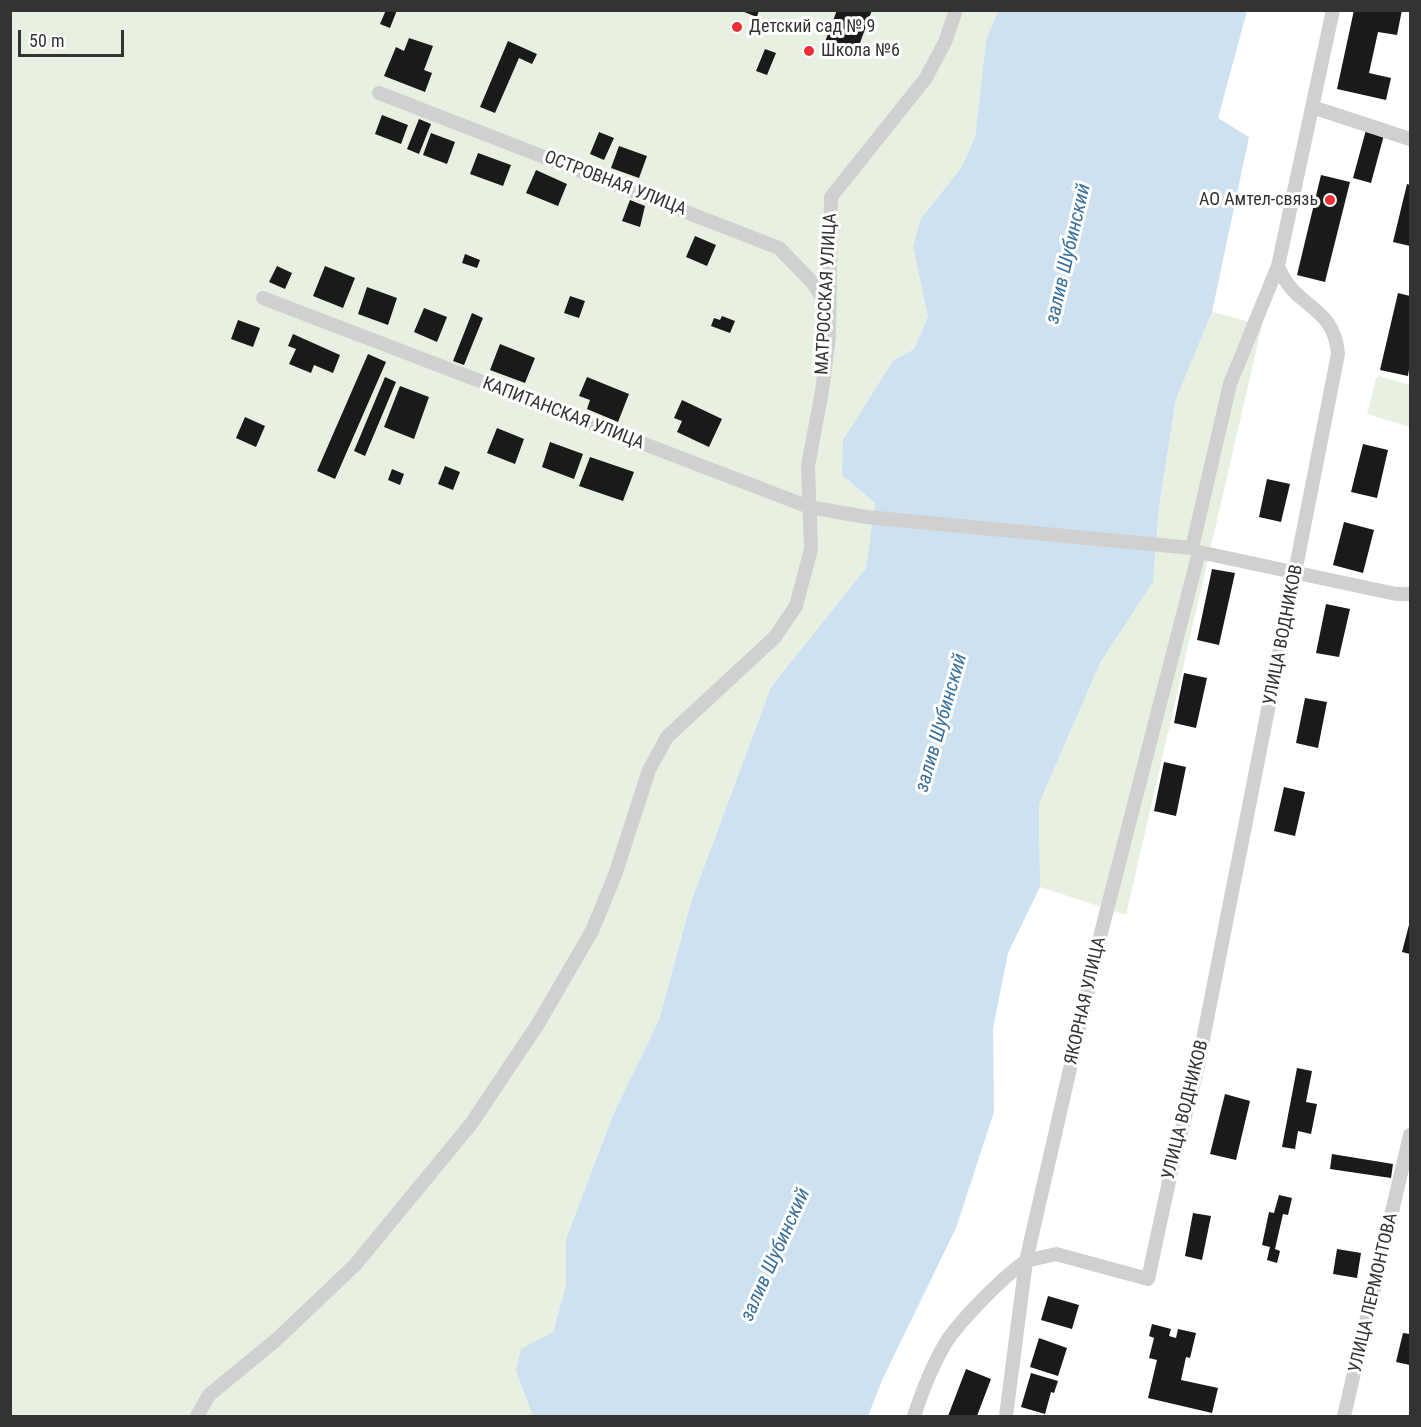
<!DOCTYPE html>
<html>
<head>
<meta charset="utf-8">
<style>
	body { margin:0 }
	#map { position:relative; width:1421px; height:1427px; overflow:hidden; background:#fff; font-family:"Roboto Condensed",sans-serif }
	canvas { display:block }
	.frame { position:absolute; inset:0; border:12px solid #333; pointer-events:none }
	.scale { position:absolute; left:18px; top:30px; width:106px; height:27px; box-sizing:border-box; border:3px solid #333; border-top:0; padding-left:8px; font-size:18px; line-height:21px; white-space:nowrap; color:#333; -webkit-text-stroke:4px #fff; paint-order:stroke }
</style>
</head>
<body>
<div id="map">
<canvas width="1421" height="1427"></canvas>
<div class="frame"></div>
<div class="scale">50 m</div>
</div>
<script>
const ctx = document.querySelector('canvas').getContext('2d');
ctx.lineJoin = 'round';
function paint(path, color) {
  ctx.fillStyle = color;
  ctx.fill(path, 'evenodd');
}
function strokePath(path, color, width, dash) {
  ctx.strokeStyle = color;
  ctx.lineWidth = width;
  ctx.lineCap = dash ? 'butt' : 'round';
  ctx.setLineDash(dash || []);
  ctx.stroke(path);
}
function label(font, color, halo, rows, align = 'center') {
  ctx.font = font + ' "Roboto Condensed",sans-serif';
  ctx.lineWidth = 6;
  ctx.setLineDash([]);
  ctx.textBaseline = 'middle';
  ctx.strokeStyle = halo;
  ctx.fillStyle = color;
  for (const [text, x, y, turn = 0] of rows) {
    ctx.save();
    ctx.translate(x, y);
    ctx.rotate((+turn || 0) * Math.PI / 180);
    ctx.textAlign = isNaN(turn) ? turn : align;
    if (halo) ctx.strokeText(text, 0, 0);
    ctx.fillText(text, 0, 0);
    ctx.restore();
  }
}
const green = new Path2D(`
	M10 11H998L986 42 975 137 961 168 920 220 913 247 928 317 914 349 893 361 842 475 875 503 866 568 771 687 691 902 659 1020 613 1115 566 1239V1285L553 1332 516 1371 533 1416H11Z
	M1212 312 1262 325 1126 915 1040 887 1039 804 1100 663 1153 582 1159 507 1176 399Z
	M1379 376 1410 385V427L1367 414 1376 379Z`);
const water = new Path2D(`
	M998 11H1247L1218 118 1249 137 1212 312 1176 399 1159 507 1153 582 1100 663 1039 804 1040 887 1008 953 993 1028 994 1112 956 1228 883 1378 868 1416H533L516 1371 521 1349 553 1332 566 1285V1239L613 1115 659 1020 691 902 771 687 866 568 875 503 842 475 843 440 893 361 914 349 928 317 913 247 920 220 961 168 975 137 986 41Z`);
const building = new Path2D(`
	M386 10H397L390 28 380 24Z
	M739 10H759L757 17Z
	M837 10H872L856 54 825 42Z
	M1354 10H1402L1397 35 1378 32 1369 73 1391 78 1386 100 1337 89Z
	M409 38 433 46 424 70 432 73 425 92 384 76 396 47 404 51Z
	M508 41 537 54 532 64 519 58 495 113 480 107Z
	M765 49 776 53 767 75 756 71Z
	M382 115 408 125 401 144 375 134Z
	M419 119 431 124 419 154 407 149Z
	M1366 130 1384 135 1371 183 1353 178Z
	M599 132 614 138 604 160 590 154Z
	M431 133 455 142 447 164 423 155Z
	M619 146 647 156 639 178 611 168Z
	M478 153 511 165 503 186 470 174Z
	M536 170 567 184 558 206 526 193Z
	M1321 175 1350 182 1325 282 1297 275Z
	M1407 184 1410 185V246L1393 242Z
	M630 200 645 206 640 227 622 221Z
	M695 236 716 245 707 266 686 257Z
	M465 254 480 260 477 268 462 263Z
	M277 266 292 273 285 289 269 282Z
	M325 266 355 278 343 308 313 296Z
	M367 287 397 298 388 325 358 314Z
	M1398 293 1410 296V363L1408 376 1380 370Z
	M570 296 585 301 579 318 564 313Z
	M424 308 447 317 437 342 414 332Z
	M472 313 483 318 464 365 453 361Z
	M722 316 735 321 730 333 711 326 714 318 720 320Z
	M238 320 260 328 253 347 231 339Z
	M293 334 340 355 333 373 314 365 311 373 289 364 296 349 288 346Z
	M500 344 535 358 525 383 490 370Z
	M368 354 386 362 335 479 317 471Z
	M385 377 396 382 365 456 354 451Z
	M587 377 629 394 618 422 587 409 590 400 579 396Z
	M400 386 429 397 414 439 384 427Z
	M682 400 722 419 709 447 677 432 682 421 674 418Z
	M245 417 265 426 256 447 236 438Z
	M497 428 524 439 515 464 487 453Z
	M550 442 583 454 574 479 542 467Z
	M1363 444 1388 450 1377 498 1351 492Z
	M590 457 634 472 623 501 579 486Z
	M445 466 460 472 453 490 438 484Z
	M392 469 404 474 400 485 388 480Z
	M1267 479 1290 484 1281 522 1259 517Z
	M1344 522 1374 530 1363 573 1333 565Z
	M1212 569 1235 573 1219 645 1197 640Z
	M1326 604 1350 609 1339 657 1316 653Z
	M1184 673 1207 678 1196 728 1174 723Z
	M1305 698 1327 702 1318 748 1296 743Z
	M1164 762 1186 767 1176 816 1154 811Z
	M1284 787 1305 792 1295 836 1274 831Z
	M1410 921V954L1402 952Z
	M1297 1068 1312 1071 1306 1102 1317 1104 1311 1134 1298 1131 1295 1149 1282 1147Z
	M1225 1094 1250 1101 1236 1160 1210 1154Z
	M1332 1154 1393 1164 1391 1178 1330 1169Z
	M1279 1195 1292 1198 1288 1215 1283 1214 1275 1249 1280 1251 1277 1263 1267 1260 1270 1247 1262 1245 1269 1212 1274 1213Z
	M1193 1213 1211 1216 1202 1260 1185 1256Z
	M1337 1249 1361 1253 1357 1278 1333 1274Z
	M1048 1296 1079 1305 1072 1329 1041 1320Z
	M1152 1324 1171 1329 1169 1336 1176 1338 1178 1329 1196 1333 1190 1358 1186 1357 1181 1380 1218 1388 1212 1413 1148 1398 1157 1360 1149 1358 1154 1338 1149 1336Z
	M1403 1333 1410 1334V1365L1396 1362Z
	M1039 1338 1067 1348 1058 1376 1030 1367Z
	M966 1369 991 1379 977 1416H948Z
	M1031 1373 1058 1381 1054 1393 1051 1392 1045 1414 1021 1407Z`);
const street = new Path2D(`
	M379 93 779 248 813 283 828 307
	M1312 107 1410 139
	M263 298 809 507 866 517 1192 548 1199 552 1396 594H1410
	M1192 548 1230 384 1278 266
	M197 1416 209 1395 276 1340 355 1265 471 1124 538 1024 592 931 615 875 649 770 667 737 775 637 796 606 811 549 808 466 822 391 829 336 831 197 926 78 945 42 956 10
	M914 1416C922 1392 932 1366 945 1344 958 1322 1005 1275 1026 1261L1102 929 1199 552
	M1006 1416 1026 1261 1056 1254 1148 1279 1173 1163 1197 1070 1338 354C1334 304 1295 310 1278 266L1333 10
	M1344 1416 1410 1135`);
const markers = [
	[737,27,6,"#f02f34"],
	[809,51,6,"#f02f34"],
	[1330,200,6,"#f02f34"]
];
const poiNames = [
	["Детский сад № 9",749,27],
	["Школа №6",821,51],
	["АО Амтел-связь",1318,200,"right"]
];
const streetNames = [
	["ОСТРОВНАЯ УЛИЦА",615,184,21],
	["МАТРОССКАЯ УЛИЦА",827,294,-87],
	["КАПИТАНСКАЯ УЛИЦА",563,414,21],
	["УЛИЦА ВОДНИКОВ",1284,635,-79],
	["ЯКОРНАЯ УЛИЦА",1086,1001,-77],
	["УЛИЦА ВОДНИКОВ",1186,1110,-76],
	["УЛИЦА ЛЕРМОНТОВА",1374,1293,-77]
];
const waterNames = [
	["залив Шубинский",1069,254,-77],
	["залив Шубинский",942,723,-74],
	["залив Шубинский",776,1255,-66]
];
paint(green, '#e8f0e1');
paint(water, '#cde1f0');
paint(building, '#1a1a1a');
strokePath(street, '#d0d0d0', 14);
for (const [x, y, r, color] of markers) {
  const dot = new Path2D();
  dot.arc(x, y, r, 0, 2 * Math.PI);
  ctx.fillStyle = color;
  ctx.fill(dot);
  strokePath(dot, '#fff', 2);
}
label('18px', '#333', '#fff', poiNames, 'left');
label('18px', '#333', '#fff', streetNames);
label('italic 20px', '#3a719c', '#fff', waterNames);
</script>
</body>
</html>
